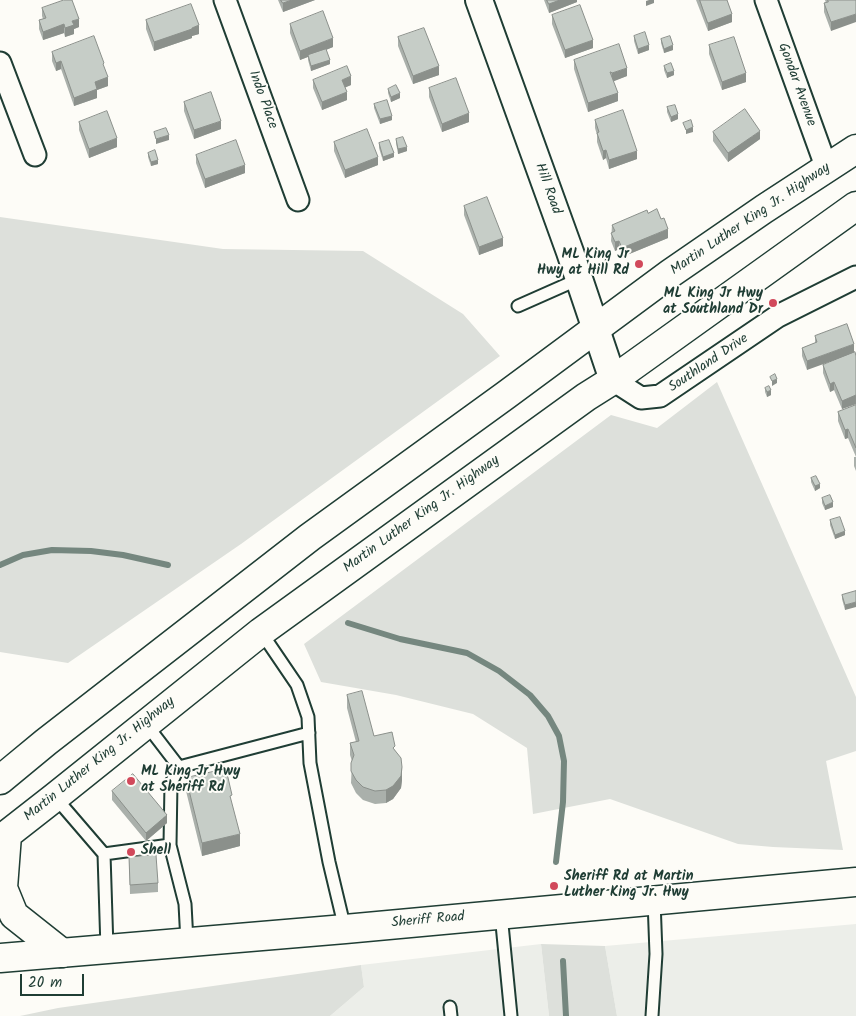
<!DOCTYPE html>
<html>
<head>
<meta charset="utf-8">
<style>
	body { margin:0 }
	#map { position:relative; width:856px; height:1016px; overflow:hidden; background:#fdfcf7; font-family:Kalam,sans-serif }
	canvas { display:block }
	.scale { position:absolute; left:20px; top:974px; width:64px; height:22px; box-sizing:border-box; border:2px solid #1f3d34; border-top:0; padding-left:6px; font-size:15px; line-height:18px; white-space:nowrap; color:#1f3d34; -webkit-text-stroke:4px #fdfcf7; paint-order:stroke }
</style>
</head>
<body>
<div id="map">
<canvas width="856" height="1016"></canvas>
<div class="scale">20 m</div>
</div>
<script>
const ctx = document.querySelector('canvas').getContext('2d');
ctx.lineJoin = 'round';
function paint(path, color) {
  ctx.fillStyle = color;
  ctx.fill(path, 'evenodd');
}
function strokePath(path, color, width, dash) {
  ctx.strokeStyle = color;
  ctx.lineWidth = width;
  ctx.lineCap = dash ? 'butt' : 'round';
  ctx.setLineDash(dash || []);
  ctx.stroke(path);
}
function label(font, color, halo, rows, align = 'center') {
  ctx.font = font + ' Kalam,sans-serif';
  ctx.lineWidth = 4;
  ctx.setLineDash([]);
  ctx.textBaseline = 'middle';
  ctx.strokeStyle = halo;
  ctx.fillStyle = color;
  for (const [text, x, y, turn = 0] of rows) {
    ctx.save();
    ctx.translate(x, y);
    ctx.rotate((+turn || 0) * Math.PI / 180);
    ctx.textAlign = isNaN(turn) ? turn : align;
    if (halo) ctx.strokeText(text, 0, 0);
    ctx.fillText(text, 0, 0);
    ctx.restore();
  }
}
const built = new Path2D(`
	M856 924V1016H617L605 946Z
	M541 944 549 1016H330L364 987 361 965Z`);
const green = new Path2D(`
	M0 217 223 249 363 251 463 314 500 356 241 544 68 663 0 652Z
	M717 382 856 697V751L826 761 843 850 773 847 738 844 610 799 533 814 527 748 473 714 396 695 321 682 304 644 611 415 657 428Z
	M541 944 605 946 617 1016H549Z
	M361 965 364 987 330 1016H20L58 1008Z`);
const stream = new Path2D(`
	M0 565 23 555 52 550 91 551 123 555 168 565
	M348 623 400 639 467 653 499 671 530 695 548 716 559 736 564 761 563 802 556 862
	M563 961 566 1016`);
const service = new Path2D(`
	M518 306 579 279
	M261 632 297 685 308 717 310 763 329 862 345 929
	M146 724 179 767 171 783 170 845 185 904 187 942
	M179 767 309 733
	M55 797 104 854 107 949
	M104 854 170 845
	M501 914 511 1016
	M450 1007 451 1016
	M652 1016 656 954 654 900`);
const minor = new Path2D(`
	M225 0 298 200
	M766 0 827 169
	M0 63 35 155
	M613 380 641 398 660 396 778 316 856 277`);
const tertiary = new Path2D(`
	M479 0 570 252 613 380`);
const secondary = new Path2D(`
	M0 958 345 929 856 882`);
const primary = new Path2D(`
	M0 780 46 742 310 537 506 395 671 273 764 209 856 149
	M7 835 3 888 14 915 62 953
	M0 840 55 797 261 632 586 397 613 380 856 206`);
const wall = new Path2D(`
	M278 0H315L283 12Z
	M544 0H577V2L549 13Z
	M696 0H727L732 22 708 31Z
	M825 0H856L831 31 824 12V3H826Z
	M42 8 79 27 74 29V34L65 37 64 33 43 40 39 29V20L43 19 42 16Z
	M552 15 593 48 565 58 552 24Z
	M146 20 199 34 192 36V38L154 51 146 29Z
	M290 24 333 47 326 50 330 64 311 71 308 60V57L300 60 290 33Z
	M634 36 649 50 638 54 634 41Z
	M398 37 439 75 413 84 398 46Z
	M661 39 673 50 664 53 661 43Z
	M709 45 746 82 722 90 709 54Z
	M52 52 104 68 108 86 97 90V98L74 106 61 69 56 71 52 61Z
	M574 60 627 76 613 81 618 101 588 112 574 69Z
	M664 66 674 75 667 78 664 70Z
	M313 80 351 85 345 87 347 100 322 110 313 88Z
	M429 88 469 122 442 132 429 97Z
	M388 89 400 98 391 102 388 93Z
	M184 102 221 129 194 139 184 111Z
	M374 104 392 120 380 124 374 108Z
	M667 107 678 119 671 122 667 112Z
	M595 120 637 159 609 169 606 158 603 160 597 142V135L595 128Z
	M79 122 117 147 89 158 79 130Z
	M713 132 760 139 728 162 713 141Z
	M396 139 407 151 398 154 396 143Z
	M334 142 378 165 345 178 334 151Z
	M379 143 394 157 383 161 379 148Z
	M148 153 158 164 151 166 148 157Z
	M196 155 245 173 205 188 196 163Z
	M464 206 503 246 479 255 464 215Z
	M612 225 668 238 622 257 619 249 615 251 611 241Z
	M847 324 807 370 802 356V348L815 343V336Z
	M856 356V404L842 409 834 390 830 392 823 373V365Z
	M765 388 771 395 767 397 765 392Z
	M856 405V471L854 466V457H856L848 438 845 439 838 421V412Z
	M811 478 820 488 815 491 811 482Z
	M822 498 833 507 825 510 822 503Z
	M830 520 845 535 835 539 830 525Z
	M856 591 845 610 842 599V595Z
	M347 695 374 736 395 750 402 780 401 788 393 799 386 803 375 804 363 800 356 793 351 783 352 761 350 755V743L356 742 347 708Z
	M186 778 240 846 202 856 186 791Z
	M112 791 167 823 146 841 112 800Z
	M129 857 158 883V892L130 894Z`);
const shadedWall = new Path2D(`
	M292 0H315L283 12V3Z
	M560 0H577V2L549 13V4Z
	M649 0H654V3L646 6V1Z
	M732 14V22L708 31V23Z
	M856 14V22L831 31V22Z
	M79 19V27L74 29V34L65 37V28L72 21Z
	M64 24V33L43 40V32Z
	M199 25V34L192 36V38L154 51V42Z
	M333 38V47L300 60V51Z
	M593 40V48L565 58V50Z
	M649 45V50L638 54V49Z
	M673 45V50L664 53V49Z
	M330 60V64L311 71V66Z
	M61 61V69L56 71V63Z
	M439 66V75L413 84V76Z
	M627 68V76L612 82V73Z
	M674 71V75L667 78V73Z
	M746 73V82L722 90V82Z
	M351 76V85L342 89V80Z
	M108 77V86L97 90V98L74 106V98L95 82Z
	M347 92V100L322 110V102Z
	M400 93V98L391 102V97Z
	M618 93V101L588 112V103Z
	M469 113V122L442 132V124Z
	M678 114V119L671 122V117Z
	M392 116V120L380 124V119Z
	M221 121V129L194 139V130Z
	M693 127V132L686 134V130Z
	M760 131V139L728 162V153Z
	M169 135V140L156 144V139Z
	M117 138V147L89 158V149Z
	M407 147V151L398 154V149Z
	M606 150V158L603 160V151Z
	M637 151V159L609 169V160Z
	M394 153V157L383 161V157Z
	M378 157V165L345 178V170Z
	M158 160V164L151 166V162Z
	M245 165V173L205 188V179Z
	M668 229V238L622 257V248Z
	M503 238V246L479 255V247Z
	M619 241V249L615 251V242Z
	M854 344V353L807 370V361Z
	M777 379V383L772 386V381Z
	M834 382V390L830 392V384Z
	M771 390V395L767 397V392Z
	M856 395V404L842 409V401Z
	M848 429V438L845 439V430Z
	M820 484V488L815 491V486Z
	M833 502V507L825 510V506Z
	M845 531V535L835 539V535Z
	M856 602V607L845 610V605Z
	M402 767V780L401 788 393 799 386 803V790Z
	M167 815V823L146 841V833Z
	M240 834V846L202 856V843Z`);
const building = new Path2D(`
	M64 0H72L79 19 72 21 74 25 65 28 64 24 43 32 39 20 46 18 42 8Z
	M281 0H292L283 3Z
	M547 0H560L549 4Z
	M700 0H727L732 14 708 23Z
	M828 0H856V14L831 22 824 3 828 2Z
	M191 4 199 25 192 28V29L154 42 146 20Z
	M580 5 593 40 565 50 552 15Z
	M323 11 333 38 300 51 290 24Z
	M424 28 439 66 413 76 398 37Z
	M645 32 649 45 638 49 634 36Z
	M94 36 104 63 103 64 108 77 95 82 97 89 74 98 61 61 56 63 52 52Z
	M670 36 673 45 664 49 661 39Z
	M734 37 746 73 722 82 709 45Z
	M619 44 627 68 612 73 611 72H610L618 93 588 103 574 60Z
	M326 49 330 60 311 66 308 55Z
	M671 63 674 71 667 73 664 66Z
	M347 66 351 76 342 80 347 92 322 102 313 80Z
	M456 78 469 113 442 124 429 88Z
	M396 85 400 93 391 97 388 89Z
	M211 92 221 121 194 130 184 102Z
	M387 100 392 116 380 119 374 104Z
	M675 105 678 114 671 117 667 107Z
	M745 109 760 131 728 153 713 132Z
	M623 110 637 151 609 160 606 150 603 151 597 133 599 132 595 120Z
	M107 111 117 138 89 149 79 122Z
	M691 120 693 127 686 130 683 123Z
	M166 128 169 135 156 139 154 132Z
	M367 129 378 157 345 170 334 142Z
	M403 137 407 147 398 149 396 139Z
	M236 140 245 165 205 179 196 155Z
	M389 140 394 153 383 157 379 143Z
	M155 150 158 160 151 162 148 153Z
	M487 197 503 238 479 247 464 206Z
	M657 209 661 219 664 218 668 229 622 248 619 241 615 242 611 233 615 231 612 225 647 210 648 213Z
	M847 324 854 344 807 361 802 348 817 342 815 336Z
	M855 352 856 356V395L842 401 834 382 830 384 823 365Z
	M775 374 777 379 772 381 770 377Z
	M769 386 771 390 767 392 765 388Z
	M856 405V448L848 429 845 430 838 412Z
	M816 476 820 484 815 486 811 478Z
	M830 495 833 502 825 506 822 498Z
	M840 517 845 531 835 535 830 520Z
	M856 591V602L845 605 842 595Z
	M362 691 374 736 392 732 395 746 393 748 401 758 402 767 401 776 393 786 386 790 375 791 363 787 356 780 351 771V763L354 755 350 743 359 741 347 695Z
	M226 769 232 795 230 796 240 834 202 843 186 778Z
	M133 774 167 815 146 833 112 791Z
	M156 855 158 883 130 885 129 857Z`);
const markers = [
	[639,264,5,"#d1495b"],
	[773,303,5,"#d1495b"],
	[131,781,5,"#d1495b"],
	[131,852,5,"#d1495b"],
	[554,886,5,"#d1495b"]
];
const streetNames = [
	["Gondar Avenue",796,85,70],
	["Indo Place",262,100,70],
	["Hill Road",547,189,70],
	["Martin Luther King Jr. Highway",751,220,-34],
	["Southland Drive",709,364,-34],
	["Martin Luther King Jr. Highway",422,515,-36],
	["Martin Luther King Jr. Highway",100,760,-39],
	["Sheriff Road",428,921,-5]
];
const poiNames = [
	["ML King Jr",629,256,"right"],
	["Hwy at Hill Rd",629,272,"right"],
	["ML King Jr Hwy",763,295,"right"],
	["at Southland Dr",763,311,"right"],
	["ML King Jr Hwy",141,773],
	["at Sheriff Rd",141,789],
	["Shell",141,852],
	["Sheriff Rd at Martin",564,878],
	["Luther King Jr. Hwy",564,894]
];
paint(built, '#eceee9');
paint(green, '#dde0db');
strokePath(stream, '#75877f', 6);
strokePath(service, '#1f3d34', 15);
strokePath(minor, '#1f3d34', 25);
strokePath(tertiary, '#1f3d34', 30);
strokePath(secondary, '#1f3d34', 31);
strokePath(primary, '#1f3d34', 31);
strokePath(service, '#fdfcf7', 11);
strokePath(minor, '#fdfcf7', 21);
strokePath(tertiary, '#fdfcf7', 26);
strokePath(secondary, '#fdfcf7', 28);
strokePath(primary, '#fdfcf7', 28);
paint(wall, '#aab0ab');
paint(shadedWall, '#8b908b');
paint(building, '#c6cdc7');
strokePath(building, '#8b908b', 1);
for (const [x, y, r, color] of markers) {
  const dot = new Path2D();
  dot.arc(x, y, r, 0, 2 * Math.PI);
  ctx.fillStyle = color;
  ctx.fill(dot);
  strokePath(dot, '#fdfcf7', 2);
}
label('14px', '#1f3d34', '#fdfcf7', streetNames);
label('bold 14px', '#1f3d34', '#fdfcf7', poiNames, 'left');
</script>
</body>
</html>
